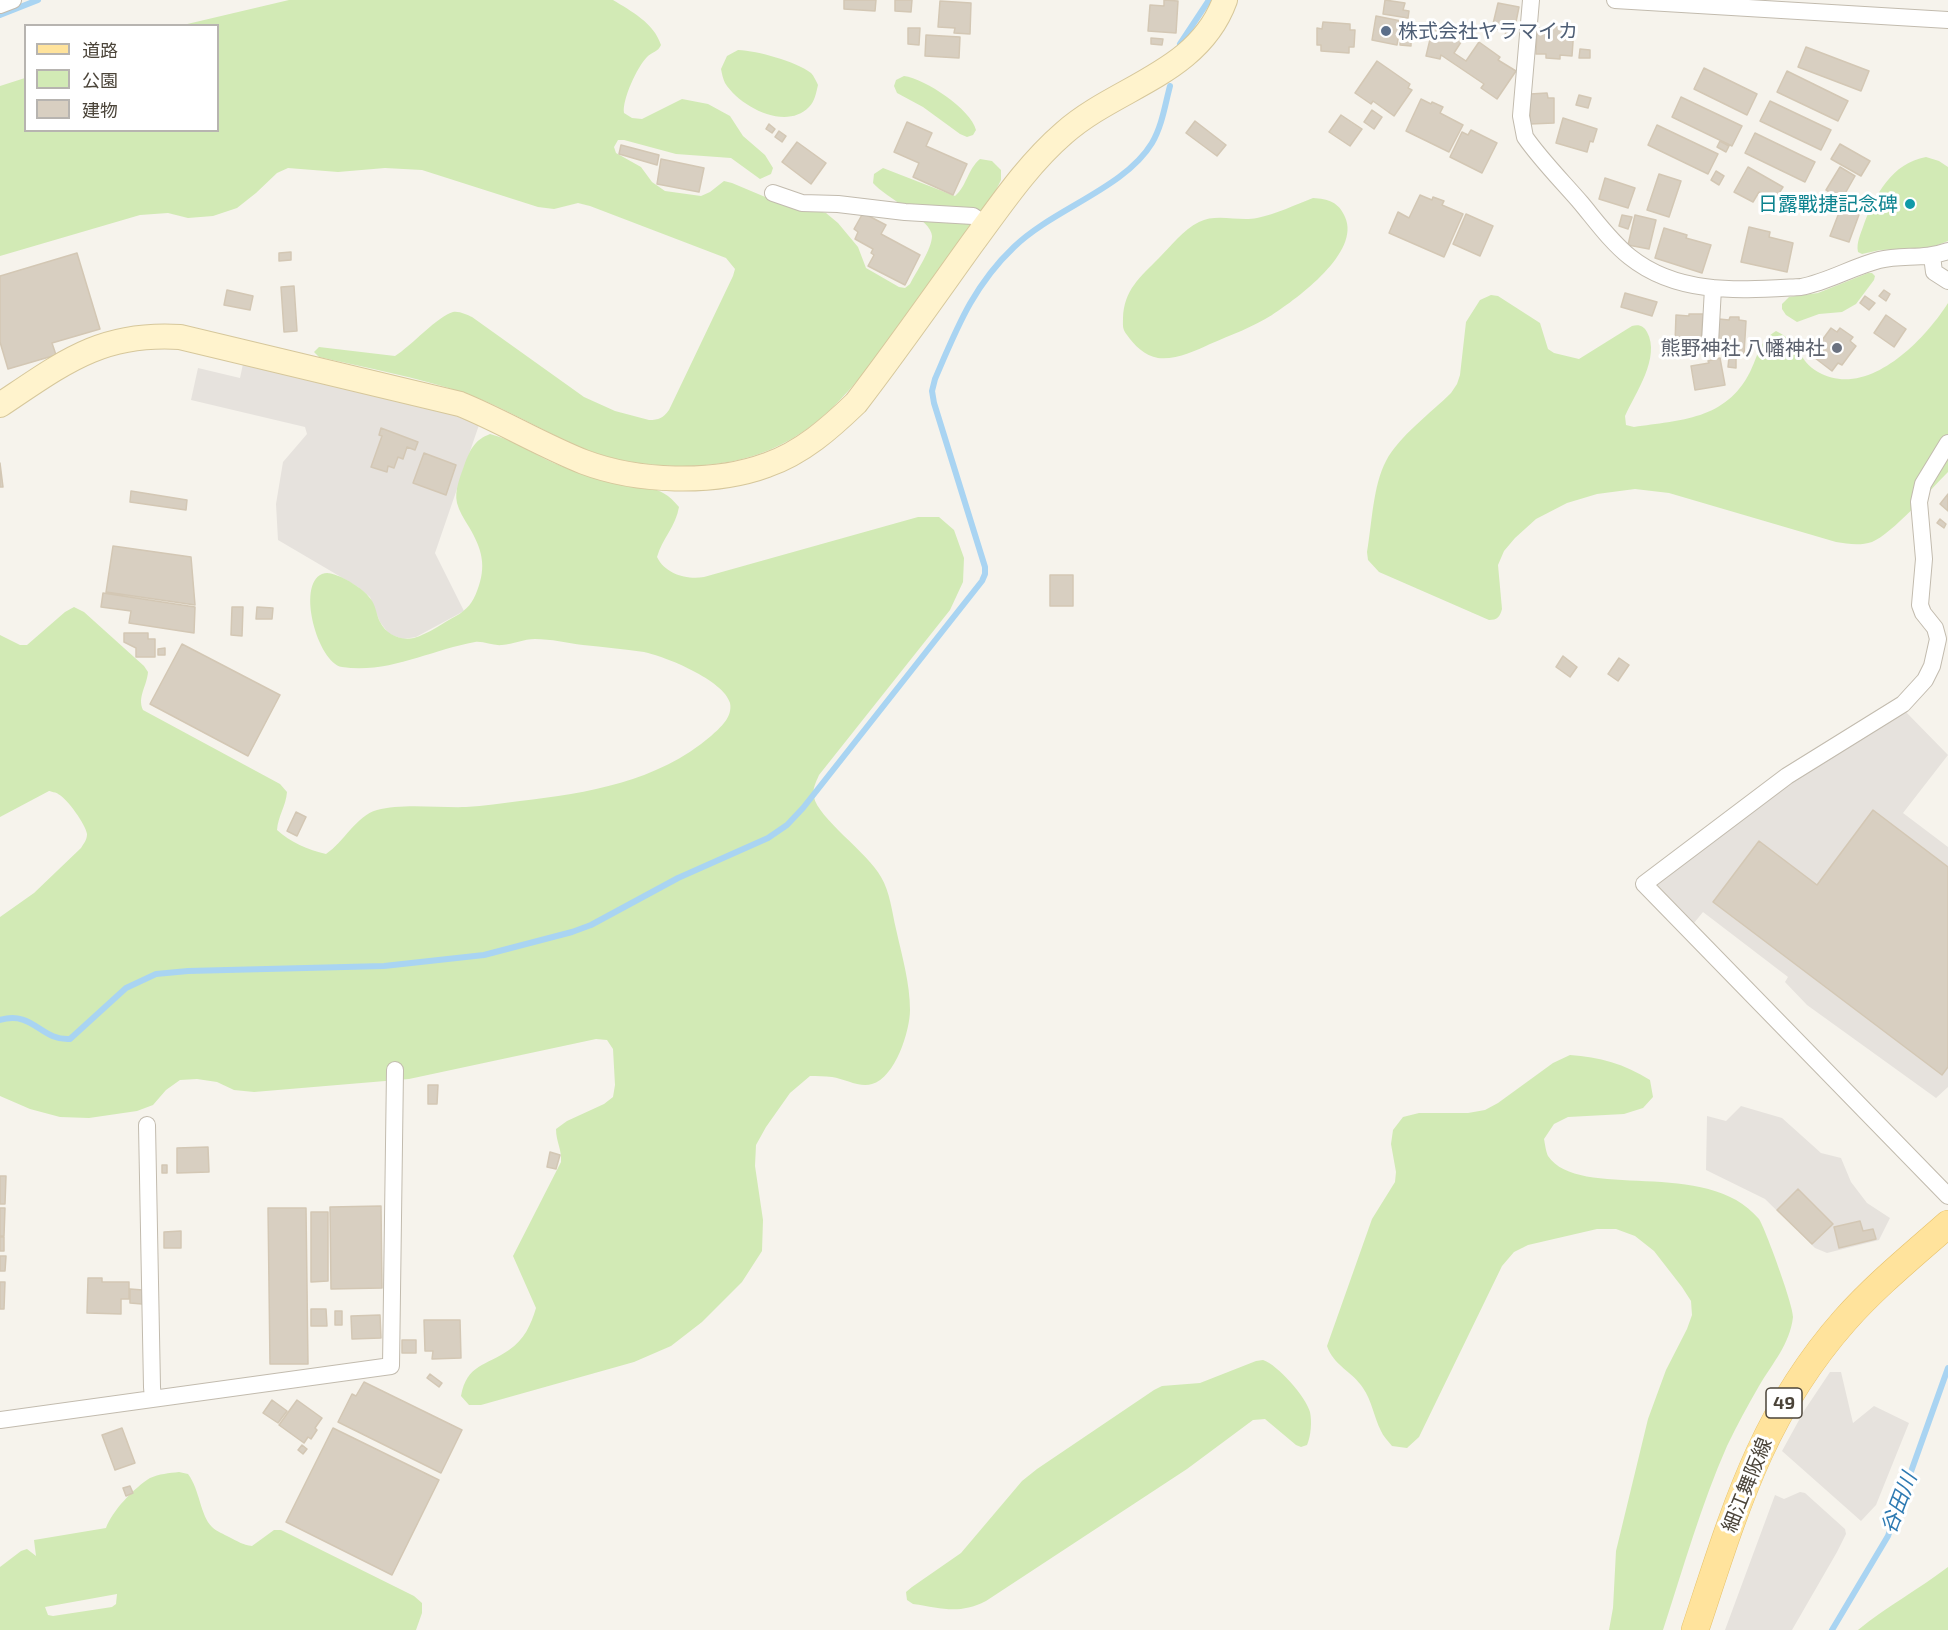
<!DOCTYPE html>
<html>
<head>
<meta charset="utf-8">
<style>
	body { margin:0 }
	#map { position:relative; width:1948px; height:1630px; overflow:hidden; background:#f6f3ec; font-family:"Exo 2","Noto Sans JP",sans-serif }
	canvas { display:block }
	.legend { position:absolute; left:24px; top:24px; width:195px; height:108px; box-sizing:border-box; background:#fff; border:2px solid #b7b4b0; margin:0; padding:8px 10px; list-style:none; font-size:18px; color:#4b4439 }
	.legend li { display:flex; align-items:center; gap:12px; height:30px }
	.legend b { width:30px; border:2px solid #b7b4b0 }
</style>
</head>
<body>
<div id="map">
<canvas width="1948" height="1630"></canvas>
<ul class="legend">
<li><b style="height:8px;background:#ffe39c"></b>道路</li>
<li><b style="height:16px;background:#d2eab5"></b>公園</li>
<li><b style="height:16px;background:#d8cfc1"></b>建物</li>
</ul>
</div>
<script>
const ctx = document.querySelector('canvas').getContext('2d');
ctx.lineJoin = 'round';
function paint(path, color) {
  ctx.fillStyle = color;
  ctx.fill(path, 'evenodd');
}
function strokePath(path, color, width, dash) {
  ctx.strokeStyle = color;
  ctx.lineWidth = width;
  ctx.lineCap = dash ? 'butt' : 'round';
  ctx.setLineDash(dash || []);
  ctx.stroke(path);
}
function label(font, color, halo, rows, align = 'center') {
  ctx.font = font + ' "Exo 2","Noto Sans JP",sans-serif';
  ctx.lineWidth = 6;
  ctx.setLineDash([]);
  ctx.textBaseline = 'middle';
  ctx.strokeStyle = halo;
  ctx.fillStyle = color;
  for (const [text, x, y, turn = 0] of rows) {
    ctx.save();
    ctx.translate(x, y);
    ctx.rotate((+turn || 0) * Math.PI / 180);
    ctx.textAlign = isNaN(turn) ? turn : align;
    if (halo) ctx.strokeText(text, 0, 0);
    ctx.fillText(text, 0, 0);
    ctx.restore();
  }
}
const industrial = new Path2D(`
	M243 364 426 407 456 416 479 425 435 553 464 611 416 637 403 639 389 634 380 622 370 597 358 587 278 540 276 504 283 462 307 434 305 427 191 400 198 368 240 378Z
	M1905 711 1948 755 1903 813 1948 847V1087L1936 1098 1807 1005 1785 982 1788 977 1703 912 1694 923 1655 883 1791 781Z
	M1741 1106 1782 1118 1821 1153 1841 1158 1851 1182 1867 1203 1890 1218 1879 1240 1827 1253 1815 1248 1765 1199 1706 1170 1707 1116 1726 1121Z
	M1830 1372H1841L1853 1423 1874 1406 1909 1423 1876 1505 1861 1521 1782 1451 1804 1411Z
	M1800 1492 1805 1493 1845 1529 1846 1534 1837 1552 1792 1630H1725L1775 1495 1784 1499Z`);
const green = new Path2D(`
	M289 0H613C631 11 654 23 661 45 658 52 652 52 647 57 637 67 622 100 624 113L632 118 642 119 682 99 708 104 730 116 743 136 765 155 773 168 771 174 760 179 731 158 676 154 624 140H618L614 147 616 153 641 167 652 182 665 191 701 196 710 192 724 181 732 183 770 199 826 213 838 223 858 247 866 268 899 287 905 288 910 284C916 272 932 249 932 236 932 220 885 197 873 183L874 174 883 168 955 196C967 186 967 170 980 159L992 161 1001 170V180L996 190 868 367C816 435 764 467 676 466 647 465 615 461 587 450 545 433 507 408 464 393 417 377 367 368 319 357L314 352 319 347 395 356C410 347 439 315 453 312 460 311 467 315 472 317L584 397 615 411 649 420C659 420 663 418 669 410L733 276 735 269 726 258 590 206 578 203 554 209 538 207 422 170 385 168 338 172 288 168 277 173 256 193 237 208 213 216 188 218 168 213 140 215 0 256V86L25 78 26 130H218V26L183 25Z
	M738 50C758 51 795 61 811 73 814 76 816 81 818 85 816 93 815 101 809 107 786 131 740 107 725 83 723 79 722 74 721 69L727 56Z
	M904 76C925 79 971 109 976 130L973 135 967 137 960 134 923 107 897 93 894 86 896 80Z
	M1926 157 1939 161 1948 167V241L1930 248 1880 250 1862 254 1858 252C1856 243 1861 233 1864 224 1875 195 1892 163 1926 157Z
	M1313 198C1328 199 1339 202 1345 217 1361 252 1298 298 1272 315 1253 327 1231 335 1210 344 1195 351 1176 360 1158 358 1145 356 1134 345 1127 335 1122 329 1123 325 1123 318 1124 290 1140 277 1159 258 1171 246 1183 230 1199 222 1217 213 1239 222 1257 218 1276 214 1295 205 1313 198Z
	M1868 273H1872L1875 276 1874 280 1856 304 1842 312 1819 314 1797 322 1786 315 1782 309V304L1789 297 1818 293Z
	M1491 295 1498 296 1540 323 1548 349 1554 353 1579 359 1632 326C1639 324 1644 326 1647 332 1661 357 1635 394 1625 416L1626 425 1634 427C1680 420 1726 420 1750 372 1758 356 1759 341 1776 331 1800 342 1798 361 1818 372 1867 400 1924 341 1948 303V472C1931 489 1892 534 1872 542 1860 546 1848 544 1836 542L1669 493 1635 489 1597 494 1567 503 1536 519 1515 538 1504 551 1498 565 1502 609C1500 617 1497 620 1489 620L1379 572 1368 560 1367 552C1372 524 1373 485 1386 461 1399 436 1431 413 1451 393L1457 384 1460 375 1466 322 1480 300Z
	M490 434C510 439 527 450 545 459 568 470 592 477 616 483 643 490 659 482 679 507 676 526 662 539 657 557 665 574 687 580 704 577L918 517H939L954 530 964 558 963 582 950 610 819 775C816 782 812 789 814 797 817 817 869 854 881 877 890 892 892 912 896 929 902 956 910 983 910 1010 910 1031 895 1078 872 1084 860 1088 845 1079 832 1077 825 1076 817 1076 810 1076L790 1093 766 1127 756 1145 755 1166 763 1220 762 1251 742 1282 702 1322 671 1346 634 1362 481 1405H469L461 1396C467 1364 486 1366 509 1350 524 1340 531 1325 536 1308L513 1256 561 1162C562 1149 556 1142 556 1129L567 1121 604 1104 613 1097 615 1085 613 1049 607 1040 596 1039 409 1079 254 1092 234 1090 217 1082 197 1079 180 1080 166 1090 153 1105 137 1111 89 1118 60 1117 30 1109 0 1096V917L34 893 81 848C84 843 87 840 87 834 86 825 67 798 58 794 58 793 49 791 49 791L0 817V635L20 645H27L65 612 74 607 84 612 144 666 148 672C147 686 137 697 143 710L280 784 287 792C286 806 278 816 277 830 290 842 308 850 326 854 344 842 356 816 377 810 402 803 440 808 466 807 484 806 502 803 520 801 588 793 657 782 711 736 720 728 733 717 730 703 724 680 664 656 644 652 624 649 603 647 583 645 567 643 551 639 535 639 524 639 513 644 502 645 493 646 484 641 475 642 430 650 389 674 342 667 318 663 296 585 322 574 329 571 335 575 341 577 351 582 363 589 369 597 376 604 376 614 380 622 386 634 400 641 414 638 428 634 443 623 456 616 467 610 473 602 477 591 487 566 482 549 469 527 464 519 459 511 457 503 454 490 461 475 465 463 471 448 475 440 490 434Z
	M1570 1055C1599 1057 1625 1064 1650 1080L1653 1097 1643 1108 1624 1114 1568 1117 1554 1124 1544 1139C1545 1144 1546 1152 1548 1156 1579 1202 1707 1156 1759 1219 1765 1228 1794 1307 1793 1317 1790 1344 1772 1364 1759 1386 1748 1405 1737 1425 1727 1446 1701 1505 1683 1569 1663 1630H1609L1613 1608 1616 1551 1648 1419 1666 1370 1687 1329 1692 1315 1691 1301 1682 1287 1654 1251 1635 1236 1616 1229H1597L1528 1245 1514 1252 1502 1266 1419 1437 1407 1448 1392 1446C1388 1441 1383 1436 1381 1431 1374 1417 1372 1401 1363 1388 1353 1372 1333 1365 1327 1346L1372 1219 1395 1182 1396 1172 1391 1144 1393 1130 1403 1117 1419 1113H1468L1485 1110 1498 1103 1553 1063Z
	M1263 1360C1278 1365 1306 1397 1310 1412 1312 1421 1311 1436 1307 1445L1301 1447 1296 1445 1265 1419 1253 1420 1187 1469 986 1601C958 1615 942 1608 913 1604L907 1600 906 1592 912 1587 961 1553 1022 1481 1037 1469 1154 1390 1162 1386 1200 1383 1256 1361Z
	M179 1472 188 1474C200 1490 200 1515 212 1527 217 1532 224 1534 229 1537 237 1541 243 1545 252 1546L274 1530H281L414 1596 422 1603V1613L416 1630H0V1567L21 1551 27 1549 36 1556 34 1540 106 1528C112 1511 134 1488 150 1478 159 1474 169 1473 179 1472ZM117 1594 116 1604 112 1607 53 1616 48 1615 45 1607Z
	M1948 1567V1630H1858C1886 1607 1919 1589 1948 1567Z`);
const stream = new Path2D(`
	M0 15 38 0
	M1180 44 1209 0
	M0 1020C33 1010 41 1041 70 1039L126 988 156 974 188 971 384 966 484 955 572 932 591 925 678 878 768 838 787 825 803 808 982 581 985 574V567L934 403 932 391 935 379C957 328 973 286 1014 247 1053 209 1125 188 1152 143 1162 126 1165 105 1170 86
	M1832 1630 1888 1536 1948 1368`);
const building = new Path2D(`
	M844 0H876L875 11 844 9Z
	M895 0H912L911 12 895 11Z
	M1164 0 1178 1 1176 33 1148 31 1150 5 1164 6Z
	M1385 0 1405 3 1403 10 1409 11 1408 18 1383 14Z
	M940 1 971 3 970 34 954 33 955 28 938 27Z
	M1498 3 1519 7 1513 37 1505 36 1506 31 1492 28Z
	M1376 16 1401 21 1397 45 1372 40Z
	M1323 22 1350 24V30H1355L1354 47H1349V53L1321 51V45H1317V28L1322 29Z
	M1548 26 1574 28 1572 56 1560 55V59L1546 58V54H1536L1537 28 1548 29Z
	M1433 27 1448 31 1446 35 1463 39 1454 53 1466 61 1479 42 1500 57 1498 60 1516 71 1497 99 1481 88 1484 84 1441 55 1440 59 1426 56Z
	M908 28H920L919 45 908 44Z
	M1401 32H1411V46L1400 45Z
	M926 35 960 37 959 58 925 56Z
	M1151 38 1163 39 1162 45 1151 44Z
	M1806 47 1869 71 1861 91 1798 67Z
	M1580 49 1590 50V58H1579Z
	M1377 61 1410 84 1408 88 1412 90 1394 116 1373 101 1371 104 1355 93Z
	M1704 68 1757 94 1747 115 1694 89Z
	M1787 71 1848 101 1838 121 1777 92Z
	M1547 93 1548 98H1554V123L1530 124V94Z
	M1579 95 1591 98 1588 108 1576 105Z
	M1681 97 1742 126 1732 146 1672 117Z
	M1421 99 1431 104 1432 102 1443 107 1440 113 1463 125 1449 152 1406 131Z
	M1770 101 1831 130 1821 150 1760 121Z
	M1372 110 1382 117 1374 129 1364 122Z
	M1341 115 1362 129 1350 146 1329 132Z
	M1563 118 1597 129 1593 142 1590 141 1587 152 1556 143Z
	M1195 121 1226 145 1217 156 1186 133Z
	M907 122 932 133 926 146 967 164 953 195 913 177 919 163 894 152Z
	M769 124 775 129 772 133 766 129Z
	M1657 125 1718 154 1708 174 1648 145Z
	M1471 130 1497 143 1482 173 1450 157 1462 132 1468 135Z
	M779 131 786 136 782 142 775 137Z
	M1755 133 1815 162 1805 182 1745 153Z
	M1720 141 1729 146 1726 152 1717 147Z
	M797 142 826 163 811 184 782 162Z
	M1840 144 1870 161 1861 176 1831 159Z
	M621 145 659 155 657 165 619 154Z
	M661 159 704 168 699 192 657 184Z
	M1748 167 1783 187 1774 201 1759 192 1753 202 1734 192Z
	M1840 167 1855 176 1842 199 1826 190Z
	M1716 171 1724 176 1719 185 1711 180Z
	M1659 174 1681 181 1669 217 1647 210Z
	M1605 178 1635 188 1628 208 1599 199Z
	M1420 195 1432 200 1433 197 1444 201 1442 205 1463 214 1444 257 1389 233 1398 212 1409 218Z
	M1842 205 1860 212 1849 242 1830 236Z
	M863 213 886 225 881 234 920 255 905 285 868 266 874 255 871 253 873 249 855 239 858 232 854 229Z
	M1466 214 1493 226 1480 256 1453 244Z
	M1622 215 1632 217 1628 229 1619 226Z
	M1635 215 1656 220 1649 249 1628 245Z
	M1749 227 1770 232 1769 237 1793 243 1787 272 1741 262Z
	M1664 228 1687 235 1686 238 1711 245 1702 273 1655 258Z
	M291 252V260L279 261V253Z
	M77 253 100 329 52 343 56 355 8 369 0 342V276Z
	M294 286 297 331 284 332 281 287Z
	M227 290 253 296 250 310 224 305Z
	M1884 290 1890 294 1886 301 1879 296Z
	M1625 293 1657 302 1652 316 1621 307Z
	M1865 296 1875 303 1869 310 1860 303Z
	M1689 314H1703L1701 345 1675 343 1676 315 1689 316Z
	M1886 315 1906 329 1894 347 1874 333Z
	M1730 317H1739V320L1746 321 1744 355 1717 353 1719 319 1729 320Z
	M1831 328 1837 332 1840 328 1853 337 1850 341 1856 346 1842 365 1838 363 1832 371 1815 358 1820 350 1817 347Z
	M1729 357 1736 358V368L1728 367Z
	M1720 358 1725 385 1695 390 1691 366 1709 363 1708 361Z
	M381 428 418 442 415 450 407 447 403 459 398 457 394 468 388 466 387 472 371 467 382 436 379 435Z
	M424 453 456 465 446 495 413 483Z
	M0 463 3 487H0Z
	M131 491 187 500 186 510 130 502Z
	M1948 494V511L1940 504Z
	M1940 519 1946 524 1944 528 1937 523Z
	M113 546 191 557 195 605 106 592Z
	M1050 575H1073V606H1050Z
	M103 593 195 607 194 633 129 623 131 611 101 607Z
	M232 607H243L242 636 231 635Z
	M257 607 273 608 272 619H256Z
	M124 633H148V639H155V657H136V648L124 642Z
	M182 644 280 695 248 756 150 704Z
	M165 648V655H158V649Z
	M1563 656 1577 667 1570 677 1556 667Z
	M1619 658 1629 665 1618 681 1608 674Z
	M1873 810 1948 867V1067L1942 1075 1713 902 1759 841 1817 885Z
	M296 812 306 817 297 836 287 831Z
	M428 1085H438L437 1104H428Z
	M208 1147 209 1172 177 1173V1148Z
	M550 1152 560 1155 556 1169 547 1167Z
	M162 1165H167V1173H162Z
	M0 1176H6L5 1204H0Z
	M1798 1189 1833 1224 1812 1244 1777 1210Z
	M381 1206 382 1288 331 1289 330 1207Z
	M0 1208H5L4 1236H0Z
	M268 1208H306L308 1364H270Z
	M311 1212H328V1281L311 1282Z
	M1860 1221 1863 1231 1873 1229 1876 1239 1839 1248 1834 1227Z
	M181 1231V1248H164V1232Z
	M0 1237H4V1251H0Z
	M0 1256H6L5 1271H0Z
	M88 1278H102V1282H129V1299H121V1314L87 1313Z
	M0 1282H5L4 1309H0Z
	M130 1289 143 1290 142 1304 130 1303Z
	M311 1309H326L327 1326H311Z
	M335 1311H342V1325H335Z
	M380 1315 381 1338 352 1339 351 1316Z
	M424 1320H460L461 1358 432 1359 433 1351H425Z
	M402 1340H416V1353H402Z
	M430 1374 442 1383 439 1387 427 1378Z
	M364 1382 462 1430 441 1473 338 1422 352 1394 356 1396Z
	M272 1400 287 1411 278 1423 263 1413Z
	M297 1400 322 1418 315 1428 317 1430 311 1439 308 1437 304 1443 279 1425Z
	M122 1428 135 1463 115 1470 102 1435Z
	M333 1428 439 1480 392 1575 286 1522Z
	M302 1445 307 1449 303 1454 298 1450Z
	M130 1486 133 1493 126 1496 123 1488Z`);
const street = new Path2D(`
	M1531 0 1521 116 1525 137C1541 160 1562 181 1581 203 1596 221 1611 242 1630 257 1679 296 1741 290 1801 287 1828 282 1852 267 1879 260 1903 254 1923 260 1948 251
	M1615 0 1948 20
	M0 5 13 0
	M773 193 802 203 838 204 905 212 973 216 986 225
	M1932 256 1934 272 1948 281
	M1710 343 1713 288
	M1948 443 1923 484 1919 502 1924 559 1920 605 1923 613 1935 628 1938 639 1932 666 1925 680 1903 704 1787 776 1644 884 1948 1196
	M147 1125 152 1387 153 1399
	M0 1420 391 1366 395 1070`);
const secondary = new Path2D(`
	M0 405C63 363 101 332 180 337L460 404C502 421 541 445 584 462 637 482 713 485 767 465 802 453 830 428 856 403 896 351 933 298 971 245 1000 206 1027 165 1064 133 1117 86 1198 74 1225 0`);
const primary = new Path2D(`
	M1695 1630C1734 1513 1761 1415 1845 1320 1876 1285 1913 1255 1948 1224`);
const markers = [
	[1386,31,6,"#5c6f8a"],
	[1910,204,6,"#0f9aa8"],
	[1837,348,6,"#6b7280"]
];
const shields = [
	[1784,1403,36]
];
const shieldNames = [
	["49",1784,1403]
];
const serviceNames = [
	["株式会社ヤラマイカ",1398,31]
];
const cultureNames = [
	["日露戰捷記念碑",1898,204]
];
const worshipNames = [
	["熊野神社 八幡神社",1825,348]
];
const streetNames = [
	["細江舞阪線",1747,1485,-68]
];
const waterNames = [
	["谷田川",1899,1503,-69]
];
paint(industrial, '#e6e2dd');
paint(green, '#d2eab5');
strokePath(stream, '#a9d4f2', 6);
paint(building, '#d8cfc1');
strokePath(building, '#d3c7b4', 1.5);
strokePath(street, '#c2bbae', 18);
strokePath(secondary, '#d6c79b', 26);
strokePath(primary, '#e6c16a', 28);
strokePath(street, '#fff', 16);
strokePath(secondary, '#fff3cd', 24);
strokePath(primary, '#ffe39c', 27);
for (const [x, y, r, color] of markers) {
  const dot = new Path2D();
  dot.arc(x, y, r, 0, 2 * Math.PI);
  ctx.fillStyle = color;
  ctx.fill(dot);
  strokePath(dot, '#fff', 2);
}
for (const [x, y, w] of shields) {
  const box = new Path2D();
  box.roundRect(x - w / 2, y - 15, w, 30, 4.5);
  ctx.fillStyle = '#fff';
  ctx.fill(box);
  strokePath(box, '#4b4439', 1.5);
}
label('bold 18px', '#4b4439', null, shieldNames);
label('20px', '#4e5e75', '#fff', serviceNames, 'left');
label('20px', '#0d838f', '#fff', cultureNames, 'right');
label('20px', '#5b616d', '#fff', worshipNames, 'right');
label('20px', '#4b4439', '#fff', streetNames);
label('italic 21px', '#2e7ab2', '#fff', waterNames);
</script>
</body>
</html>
